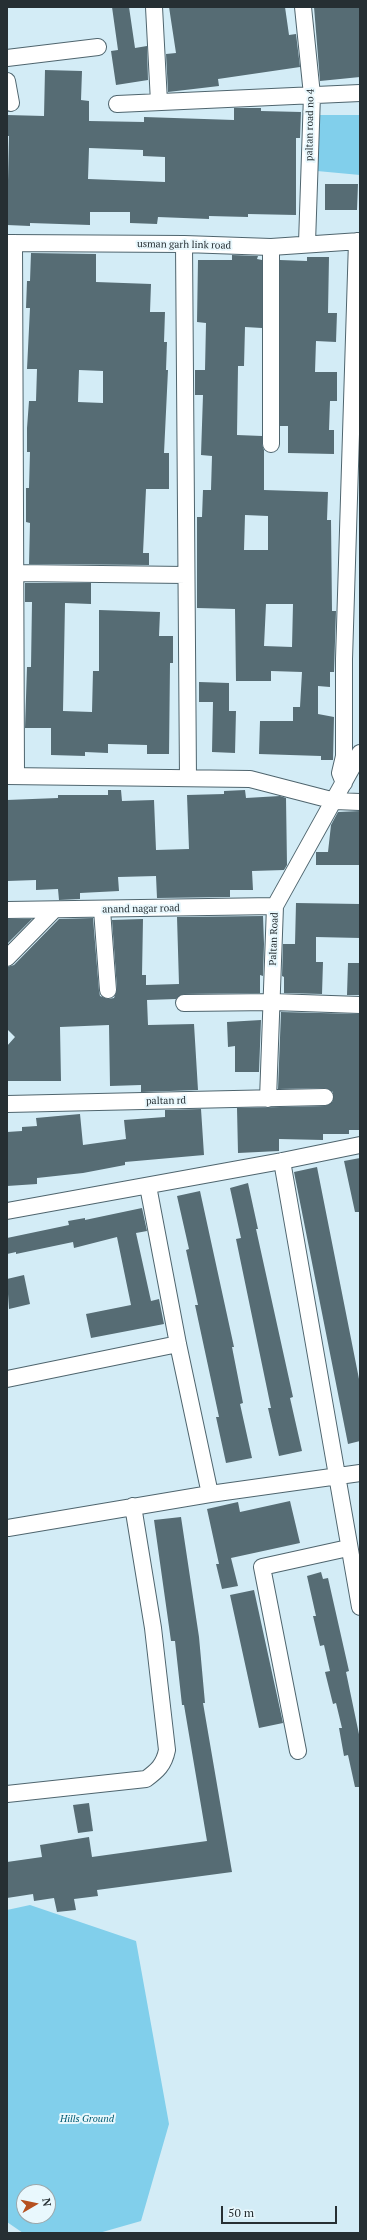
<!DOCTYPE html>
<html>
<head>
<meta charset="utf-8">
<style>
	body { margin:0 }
	#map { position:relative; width:367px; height:2240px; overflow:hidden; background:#d3ecf6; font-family:"PT Serif",serif }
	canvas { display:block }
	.frame { position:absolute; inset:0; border:8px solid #262f33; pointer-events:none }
	.north { position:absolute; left:16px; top:2184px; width:40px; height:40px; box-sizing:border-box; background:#e9f8fd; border:1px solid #9ba8ac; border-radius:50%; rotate:81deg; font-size:11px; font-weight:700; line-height:16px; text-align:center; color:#262f33 }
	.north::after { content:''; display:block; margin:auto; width:14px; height:18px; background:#b55120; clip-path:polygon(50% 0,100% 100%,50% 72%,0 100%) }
	.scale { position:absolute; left:221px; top:2206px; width:116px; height:18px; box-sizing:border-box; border:2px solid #262f33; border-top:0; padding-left:5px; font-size:12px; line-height:14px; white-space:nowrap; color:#262f33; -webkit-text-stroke:3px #e9f8fd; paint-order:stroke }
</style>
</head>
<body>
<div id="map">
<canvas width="367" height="2240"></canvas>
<div class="frame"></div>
<div class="north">N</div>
<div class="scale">50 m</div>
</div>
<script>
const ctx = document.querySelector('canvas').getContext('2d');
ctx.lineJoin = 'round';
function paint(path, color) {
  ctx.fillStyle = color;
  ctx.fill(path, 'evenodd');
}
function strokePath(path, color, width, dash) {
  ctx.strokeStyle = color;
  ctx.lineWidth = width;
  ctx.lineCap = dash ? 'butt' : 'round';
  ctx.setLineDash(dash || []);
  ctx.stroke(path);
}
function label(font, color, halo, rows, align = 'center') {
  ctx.font = font + ' "PT Serif",serif';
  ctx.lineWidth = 4;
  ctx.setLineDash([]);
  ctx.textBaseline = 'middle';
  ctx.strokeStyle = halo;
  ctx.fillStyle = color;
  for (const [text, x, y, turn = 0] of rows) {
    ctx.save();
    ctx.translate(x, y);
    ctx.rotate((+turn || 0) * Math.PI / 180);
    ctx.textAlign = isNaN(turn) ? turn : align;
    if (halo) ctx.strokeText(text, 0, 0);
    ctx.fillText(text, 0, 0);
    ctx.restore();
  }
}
const green = new Path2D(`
	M316 115H360V175L317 171Z
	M30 1905 136 1941 169 2124 141 2221 99 2233H23L7 2222V1910ZM24 2192H48V2216H24Z`);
const building = new Path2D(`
	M112 7H129L135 48 147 46 148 80 116 85 111 51 118 50Z
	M169 7H285L289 35 296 34 300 67 218 79 219 86 168 92 166 54 176 53Z
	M314 7H360V77L320 81Z
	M45 70 82 71 81 100 89 101V121L144 122V117L234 120V108H261V111L301 112 300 138H296V215L248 214V217L209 216V219L158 217 157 224 130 223V212H90V225L30 223V226L7 225 9 136H7V115L44 116ZM89 148 143 150V156L165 157V182L88 179Z
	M325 184H358L357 210H325Z
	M31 253 96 254V282L151 284 150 312H165L164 342H167L166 370H168L164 453H169V489H146L143 553H149V565L29 564 30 523 26 522V488H29L30 452H27V428L29 401H36L37 369H27L30 308H26L27 281H30ZM79 370 103 371V403L78 402Z
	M232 255 258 256 257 259 262 260V328L245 327 244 366H238L237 435 262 436V444L264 450V490L328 492 327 520H331L332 611H336L334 672H330V687L318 686V714L334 717 333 760H321V756L259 754 260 721H293V707H300L302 672 271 671V681H236L235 609 197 608V517H202L203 490H211L212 456 201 455 203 395H195V370H205L206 323 197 322 198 260H232ZM245 515 268 516V550H244ZM266 604H293L292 647 264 646Z
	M307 257H329L328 313H337L336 342 316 341 315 372H337V401H330L329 430H334V454L288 453V426H280V260L307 261Z
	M25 583H91V604L65 603 63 711 92 712 93 671H99V610L160 612 159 636H173V663H170L169 754H147V745L108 744V753L85 752V756L51 755V728H25L27 667H31L32 602H25Z
	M199 682 229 683V711H236L235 753 212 752 213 702H199Z
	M108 790H121L122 801 154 800 156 850 189 849 187 795 224 794V791L245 790 246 798 280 796 286 798 287 865 284 870 252 871 253 890H230V897L157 898 156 876 118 877 119 891 80 893V899L59 900 58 889 36 890V880L7 881V800L58 798V795H108Z
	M360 811V865H316V852H328L331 825 338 812Z
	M296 903 360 904V938L316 937V962H323L322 994 284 993V977L282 976 283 944H295Z
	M263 916 264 944 263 976 260 975V993L184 994 176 999 147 1000 148 1025 194 1024 198 1090 141 1092V1085L110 1086 109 1025 60 1027 61 1081H7V1046L15 1037 7 1029V967L14 965 59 919 93 918 99 991 100 996 108 999 114 998 117 989 112 920 143 919 142 975H146V985L179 984 177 917Z
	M7 919H32L7 944Z
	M348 963H360V995H347Z
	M281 1012 360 1014V1130H349V1134H323V1140L279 1139V1151L238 1153 237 1108 325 1106 333 1101V1092L325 1088 278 1089Z
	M261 1020 259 1072H235V1046L228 1047 227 1022Z
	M201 1109 204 1155 125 1162V1165L83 1173 37 1178V1184L7 1186V1132L22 1131V1127L37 1126 36 1118 80 1114 83 1145 126 1139 124 1120 165 1117V1110Z
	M360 1158V1212H355L344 1161Z
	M317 1167 360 1384V1441L348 1444 294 1172Z
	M248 1183 258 1229H256L293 1397 290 1398 302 1451 279 1456 268 1408H271L236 1239 241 1238 230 1188Z
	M200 1191 234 1347H232L243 1403 240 1404 252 1458 226 1463 216 1417H219L195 1305H198L186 1250 189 1249 177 1196Z
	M142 1208 147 1231 136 1233 151 1301 159 1299 164 1324 91 1338 86 1314 131 1305 117 1237 74 1248 73 1242 16 1254V1252L7 1254V1238L69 1225 68 1221 85 1218V1220Z
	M24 1275 30 1304 9 1309 7 1279Z
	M290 1501 300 1543 231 1558 238 1586 222 1589 216 1564H219L207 1509 238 1502 240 1512Z
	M181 1517 199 1637 205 1703H203L232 1872 97 1890 98 1896 74 1899 76 1910 57 1912 54 1898 34 1901 33 1894 7 1898V1862L42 1857 40 1845 89 1837 92 1857 207 1841 184 1705H182L175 1641H171L154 1520Z
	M321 1572 323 1579 328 1578 349 1671 346 1672 360 1739V1787H355L348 1755 344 1756 339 1728H342L336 1703 333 1704 325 1672 330 1671 324 1645 320 1646 313 1616H316L307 1576Z
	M254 1590 283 1723 259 1728 230 1595Z
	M89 1803 93 1831 78 1833 73 1805Z`);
const minor = new Path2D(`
	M154 7 159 102
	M303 7 312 95 307 243
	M7 58 98 47
	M7 81 11 103
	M117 104 360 93
	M7 243 184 244 271 247 360 241
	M14 243 16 775
	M184 244 188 778
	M271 247V444
	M16 573 186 575
	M7 776 250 779 335 801 360 802
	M344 783 340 773 344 756V659L357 241
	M7 910 275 906
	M102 910 108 990
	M7 958 54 910
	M184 1003 273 1002 360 1005
	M268 1099 275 906 360 753
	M7 1104 325 1097
	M282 1161 360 1607
	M148 1186 178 1344 210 1494
	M7 1211 282 1161 360 1145
	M7 1379 178 1344
	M8 1528 210 1494 360 1473
	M298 1751 262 1567 348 1548
	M7 1794 146 1779C157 1771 164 1765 167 1750L153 1628 133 1506`);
const streetNames = [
	["paltan road no 4",310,125,-89],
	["usman garh link road",184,245,1],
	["anand nagar road",141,909,-1],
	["Paltan Road",274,939,-88],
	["paltan rd",166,1101,-1]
];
const parkNames = [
	["Hills Ground",87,2119]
];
paint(green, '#81cfeb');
paint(building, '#566c74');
strokePath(minor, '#4f656e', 18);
strokePath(minor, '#fff', 16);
label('10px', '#262f33', '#e9f8fd', streetNames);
label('italic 10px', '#005b73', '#e9f8fd', parkNames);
</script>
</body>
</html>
